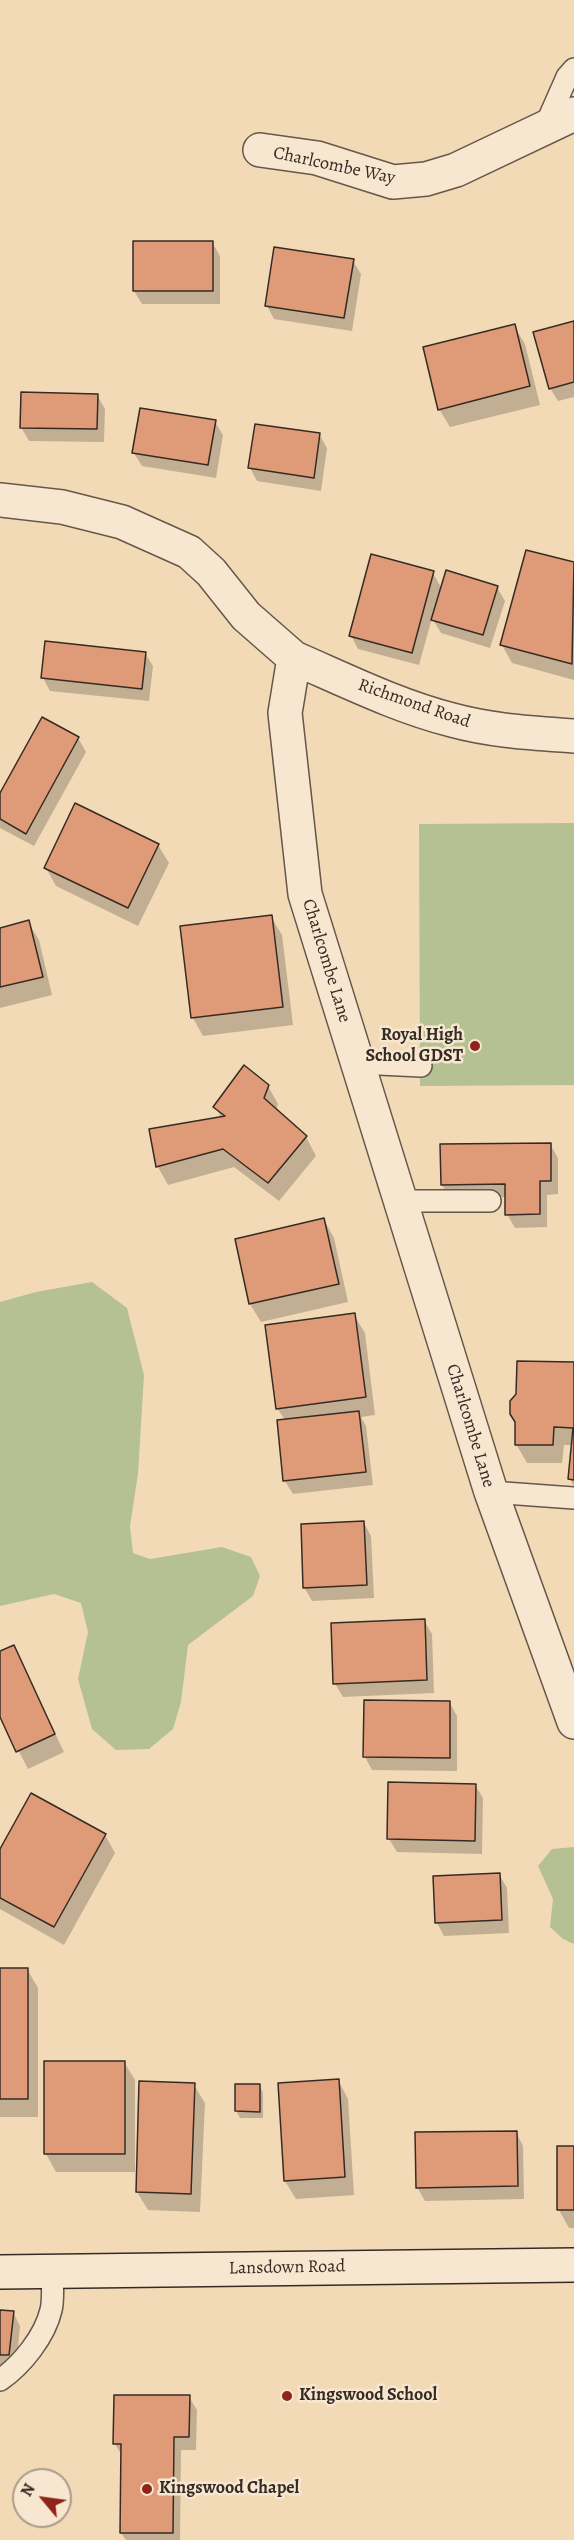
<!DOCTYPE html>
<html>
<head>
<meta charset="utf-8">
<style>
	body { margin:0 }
	#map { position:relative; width:574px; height:2540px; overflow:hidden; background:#f3dab7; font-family:Alegreya,serif }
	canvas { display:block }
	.north { position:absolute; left:12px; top:2468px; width:60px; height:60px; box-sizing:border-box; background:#f7e7d0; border:2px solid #aa9c8b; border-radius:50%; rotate:299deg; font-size:16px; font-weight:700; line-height:24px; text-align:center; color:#362b24 }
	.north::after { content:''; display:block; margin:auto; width:21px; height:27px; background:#8f2418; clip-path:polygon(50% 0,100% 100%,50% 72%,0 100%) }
</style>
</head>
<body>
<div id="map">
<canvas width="574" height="2540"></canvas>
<div class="north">N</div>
</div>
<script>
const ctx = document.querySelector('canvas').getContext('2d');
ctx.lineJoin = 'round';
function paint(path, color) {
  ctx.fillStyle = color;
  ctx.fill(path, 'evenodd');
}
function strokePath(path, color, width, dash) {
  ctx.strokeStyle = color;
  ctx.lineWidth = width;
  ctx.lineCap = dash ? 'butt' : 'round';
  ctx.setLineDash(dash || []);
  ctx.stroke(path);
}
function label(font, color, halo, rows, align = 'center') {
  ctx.font = font + ' Alegreya,serif';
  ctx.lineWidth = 5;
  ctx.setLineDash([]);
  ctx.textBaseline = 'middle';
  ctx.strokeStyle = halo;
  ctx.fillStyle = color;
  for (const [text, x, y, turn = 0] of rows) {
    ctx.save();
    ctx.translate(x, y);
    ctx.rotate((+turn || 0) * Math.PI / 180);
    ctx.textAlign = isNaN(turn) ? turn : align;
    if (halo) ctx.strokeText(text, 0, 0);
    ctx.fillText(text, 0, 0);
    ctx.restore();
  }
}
const green = new Path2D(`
	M574 823V1085L420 1086 419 824Z
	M92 1282 127 1308 144 1375 138 1474 130 1526 133 1553 150 1559 222 1547 251 1557 260 1576 253 1596 188 1645 181 1702 173 1729 149 1749 116 1750 92 1729 78 1679 88 1632 81 1603 54 1594 0 1606V1302L36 1292Z
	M574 1847V1944L563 1939 550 1927 553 1899 538 1866 552 1849Z`);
const shadow = new Path2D(`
	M212 242 220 256V304H142L134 291Z
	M353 261 361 274 352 331 274 319 267 306Z
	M574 322V397L558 401 550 388Z
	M514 326 525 344 540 405 450 427 439 409Z
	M97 395 105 409 104 442 29 441 21 427Z
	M215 422 223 435 216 478 142 466 134 453Z
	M319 434 327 448 321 491 257 481 250 468Z
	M527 551 574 564V680L512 663 502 645Z
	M433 573 442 589 497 587 505 601 490 648 441 633 432 618 419 665 358 649 351 635Z
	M145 653 153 666 149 701 50 691 43 678Z
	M78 738 86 752 34 846 0 828V796Z
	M158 845 169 863 138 926 56 886 46 868Z
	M271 917 282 935 293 1025 203 1036 193 1018Z
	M28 922 39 940 52 995 0 1008V929Z
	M268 1086 278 1104 276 1111 306 1137 316 1156 279 1201 234 1167 168 1185 158 1167 151 1130 222 1119 215 1107Z
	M550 1144 558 1158V1194L547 1195V1227L515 1228 507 1214V1197L450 1198 442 1185Z
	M324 1220 334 1238 348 1302 261 1322 250 1304 236 1240Z
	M354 1315 365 1333 375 1415 361 1417 366 1426 373 1485 293 1494 285 1481V1420L277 1408Z
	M574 1364V1487L570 1479 573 1445H564L562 1463H527L516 1444Z
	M364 1523 371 1536 374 1598 312 1601 304 1587Z
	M424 1620 432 1634 434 1693 343 1697 335 1684Z
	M14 1647 64 1752 28 1769 0 1714V1653Z
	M449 1702 457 1716V1771L372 1770 365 1757Z
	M475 1785 483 1798 482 1854 397 1852 389 1839Z
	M105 1835 115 1853 64 1945 0 1909V1852Z
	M499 1874 507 1888 509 1933 444 1936 437 1923Z
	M0 1969H27L38 1988V2117H0Z
	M124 2062 135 2080V2172H56L46 2154Z
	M338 2080 348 2099 354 2195 296 2199 285 2181Z
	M194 2085 205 2103 200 2212 148 2210 137 2192Z
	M237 2085 260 2086 263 2093V2118H240L236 2111Z
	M516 2132 523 2146 524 2199 425 2201 417 2187Z
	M574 2147V2228H569L559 2210Z
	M0 2311 13 2312 20 2326 16 2368H0Z
	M189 2397 197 2410 196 2450H181L180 2540H126L121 2533 122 2456 115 2444Z`);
const building = new Path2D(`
	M133 241H213V291H133Z
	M274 247 354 259 344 318 265 306Z
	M574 321V382L549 389 533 332Z
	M515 324 530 386 438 410 423 347Z
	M21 392 98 394 97 429 20 428Z
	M140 408 216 420 208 465 132 453Z
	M255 424 320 433 314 478 248 468Z
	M526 550 574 562 572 664 500 645Z
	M371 554 434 571 412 653 349 636Z
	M446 570 498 586 483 635 431 620Z
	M45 641 146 652 142 689 41 678Z
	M42 717 79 737 26 834 0 819V793Z
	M75 803 159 844 128 908 44 868Z
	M272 915 283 1007 191 1018 180 926Z
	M29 920 43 977 0 987V928Z
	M244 1065 269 1085 264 1098 307 1136 268 1183 223 1149 156 1167 149 1129 225 1116 213 1107Z
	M551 1143V1181H540V1214L505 1215V1184L441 1185 440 1144Z
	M324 1218 339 1284 249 1304 235 1239Z
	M355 1313 366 1397 276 1409 265 1325Z
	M517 1361 574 1362V1480L568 1479 573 1428 554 1427 553 1445H515V1422L510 1414V1401L516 1394Z
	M359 1411 366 1472 283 1481 277 1420Z
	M364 1521 367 1585 303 1588 301 1524Z
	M425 1619 427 1680 333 1684 331 1623Z
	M14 1645 55 1734 16 1752 0 1717V1651Z
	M364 1700 450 1701V1758L363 1757Z
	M388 1782 476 1784 475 1841 387 1839Z
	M31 1793 106 1834 54 1927 0 1898V1849Z
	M500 1873 502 1920 435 1923 433 1876Z
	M0 1968H28V2099H0Z
	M44 2061H125V2154H44Z
	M339 2079 345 2177 284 2181 278 2083Z
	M139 2081 195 2083 191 2194 136 2192Z
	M235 2084H260V2112L235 2111Z
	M517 2131 518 2186 416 2188 415 2132Z
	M557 2146H574V2210H557Z
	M0 2310 14 2311 9 2355H0Z
	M114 2395H190L189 2437H174L173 2533H120L121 2444H113Z`);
const lane = new Path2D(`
	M544 129 567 77 574 69
	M358 1063 421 1066
	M401 1201H490
	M491 1492 574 1498
	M0 2380C22 2365 45 2336 51 2310 54 2298 52 2284 52 2272`);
const street = new Path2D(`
	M260 150 317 158 393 182 426 179 456 170 574 114
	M0 500 62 507 122 522 189 552 211 572 246 616 294 658 285 713 305 894 491 1492 574 1722
	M294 658C345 680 397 706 452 720 492 731 533 733 574 736`);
const secondary = new Path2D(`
	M0 2272 574 2265`);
const markers = [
	[475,1046,6,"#8f2418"],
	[287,2396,6,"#8f2418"],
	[147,2489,6,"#8f2418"]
];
const streetNames = [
	["Charlcombe Way",334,166,12],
	["Richmond Road",414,704,19],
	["Charlcombe Lane",326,961,73],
	["Charlcombe Lane",470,1426,73],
	["Lansdown Road",287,2268,-1]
];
const poiNames = [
	["Royal High",463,1036,"right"],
	["School GDST",463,1057,"right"],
	["Kingswood School",299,2396],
	["Kingswood Chapel",159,2489]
];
paint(green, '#b5c193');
paint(shadow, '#0003');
paint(building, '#df9b78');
strokePath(building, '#362b24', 1.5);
strokePath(lane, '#655749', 24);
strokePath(street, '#655749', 36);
strokePath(secondary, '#362b24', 36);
strokePath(lane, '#f7e7d0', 21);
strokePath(street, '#f7e7d0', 33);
strokePath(secondary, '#f7e7d0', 33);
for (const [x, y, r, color] of markers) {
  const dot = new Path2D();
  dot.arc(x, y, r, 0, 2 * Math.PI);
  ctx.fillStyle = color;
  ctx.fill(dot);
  strokePath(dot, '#f7e7d0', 2);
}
label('18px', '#362b24', '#f7e7d0', streetNames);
label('bold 18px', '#362b24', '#f7e7d0', poiNames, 'left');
</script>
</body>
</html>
